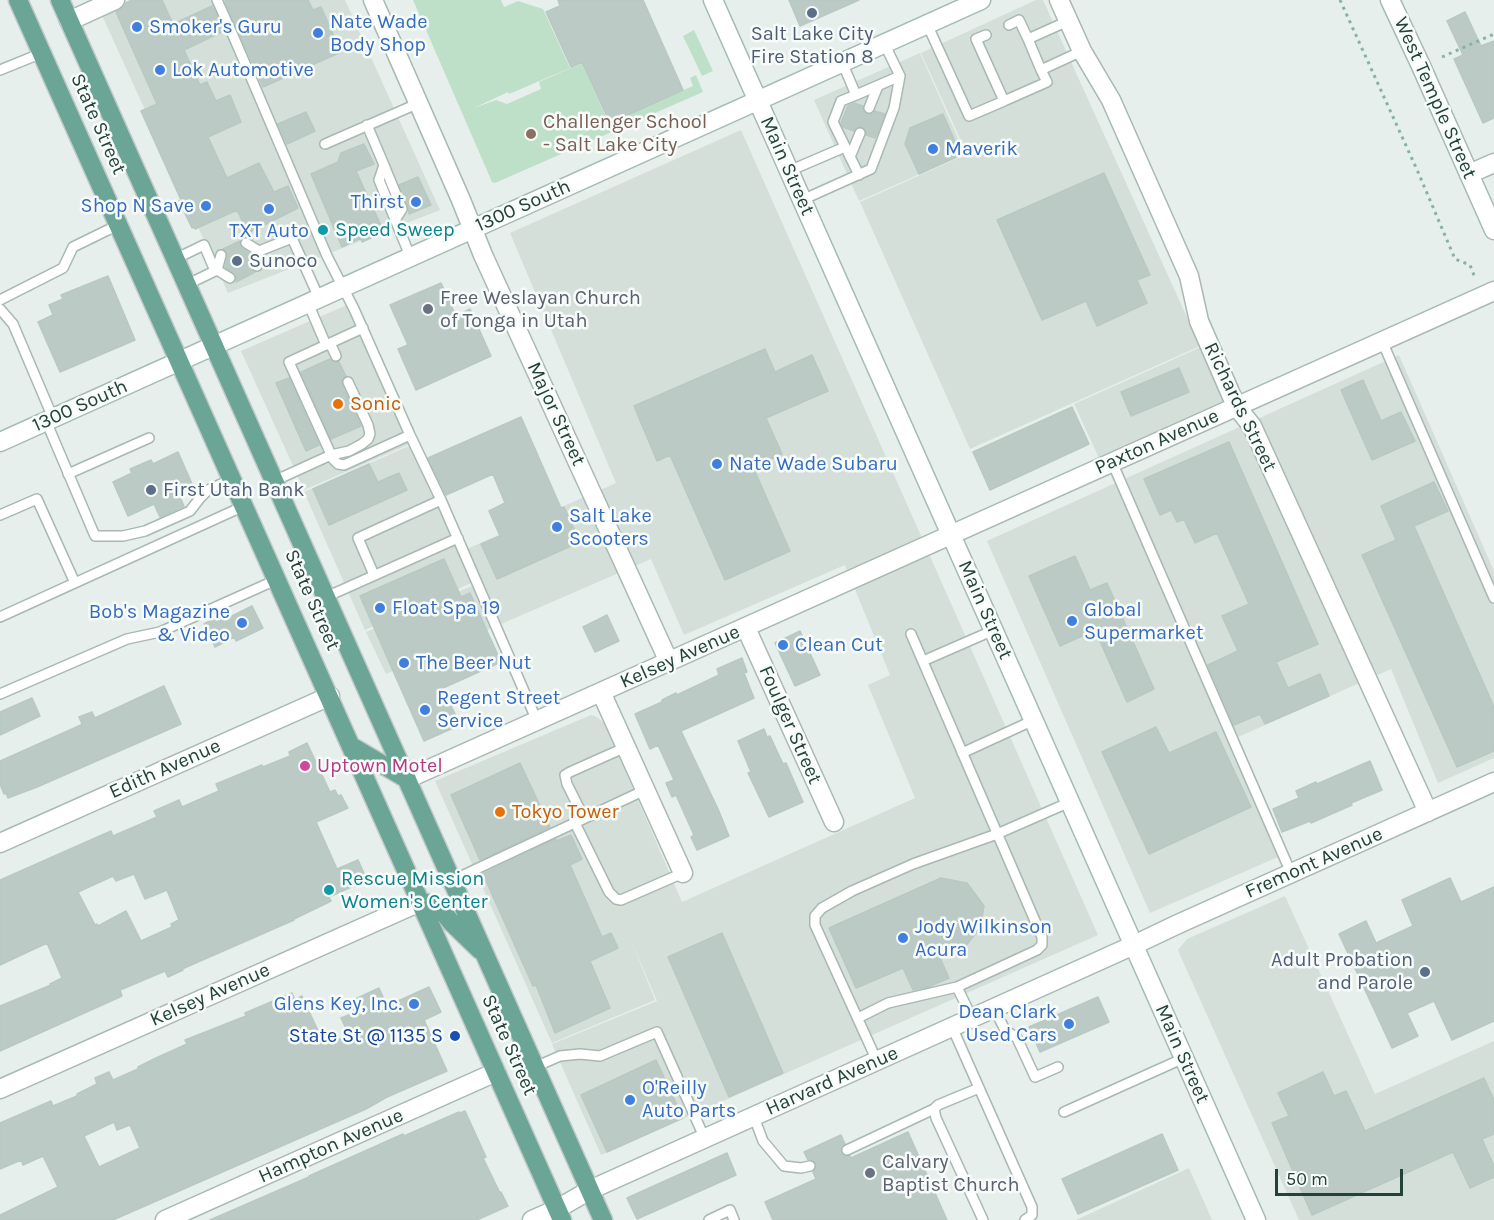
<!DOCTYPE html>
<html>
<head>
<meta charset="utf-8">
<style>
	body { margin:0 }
	#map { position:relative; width:1494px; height:1220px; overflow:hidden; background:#e6efeb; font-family:Karla,sans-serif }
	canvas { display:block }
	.scale { position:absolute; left:1275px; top:1169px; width:128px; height:27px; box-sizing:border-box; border:3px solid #24423a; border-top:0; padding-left:8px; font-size:18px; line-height:21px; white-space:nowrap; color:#24423a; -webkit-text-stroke:4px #f7fbf9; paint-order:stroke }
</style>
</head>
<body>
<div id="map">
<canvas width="1494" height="1220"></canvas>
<div class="scale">50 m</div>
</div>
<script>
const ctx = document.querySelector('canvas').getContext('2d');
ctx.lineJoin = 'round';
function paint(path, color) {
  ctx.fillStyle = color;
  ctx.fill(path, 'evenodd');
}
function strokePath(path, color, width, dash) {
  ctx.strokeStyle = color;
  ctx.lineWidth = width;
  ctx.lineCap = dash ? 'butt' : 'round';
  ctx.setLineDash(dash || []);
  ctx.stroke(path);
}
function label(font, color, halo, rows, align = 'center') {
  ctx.font = font + ' Karla,sans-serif';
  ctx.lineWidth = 5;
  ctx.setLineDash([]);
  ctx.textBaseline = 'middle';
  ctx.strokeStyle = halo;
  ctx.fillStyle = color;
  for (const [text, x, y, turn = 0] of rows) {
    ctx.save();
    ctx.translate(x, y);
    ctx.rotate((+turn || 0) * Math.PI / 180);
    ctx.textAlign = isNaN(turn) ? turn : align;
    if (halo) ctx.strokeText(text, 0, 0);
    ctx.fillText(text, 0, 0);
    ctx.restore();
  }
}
const built = new Path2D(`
	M130 0H345L440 210 228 293 101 13Z
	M1036 0H1043L1200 346 970 449 860 202 967 154 921 53Z
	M920 53 965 154 859 201 814 100Z
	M741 130 1098 935 601 1155 552 1044 657 1001 631 940 655 1000 552 1043 435 781 591 715 595 716 602 721 607 728 682 902 915 798 868 685 890 675 845 565 684 635 651 559 386 674 366 632 481 582 467 549 616 483 510 233Z
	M347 305 410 444 304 490 241 351Z
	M1201 347 1224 401 1099 458 1074 404Z
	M1399 355 1494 571V758L1438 783 1391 669 1229 741 1278 857 1150 913 987 541Z
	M418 442 478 580 365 630 304 492Z
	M1285 896 1375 1094 1494 1041V1220H1299L1180 955 1178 950 1187 939Z
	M1189 1168 1212 1220H1076Z`);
const green = new Path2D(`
	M413 0H501L504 7 518 1 543 9 570 68 509 94 508 92 474 108 496 100 507 104 541 89 539 82 582 63 608 121 573 137 693 86 690 78 696 75 703 92 495 183 492 182Z
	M694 30 713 71 702 76 683 36Z`);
const building = new Path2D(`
	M132 0H162L173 24 212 6 224 31 184 50 200 85 207 82 216 101 230 95 241 122 208 137 227 178 259 163 274 192 288 186 298 208 248 233 237 210 195 229 194 227 192 228 179 201 181 200 141 111 157 104 116 12 124 7 126 3Z
	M226 0H308L313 10 321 7 341 52 263 87 225 1Z
	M558 0H643L683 90 610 123 582 62 571 67 546 12 560 6Z
	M789 0H859L800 26Z
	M1465 12 1481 46 1494 41V118L1483 123 1454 59 1463 55 1447 21Z
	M854 103 863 106V112L867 114H873L875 111 885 114 875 138 866 135V129L862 127H856L854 131 843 127 841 123 848 106Z
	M306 112 315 131 287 144 278 124Z
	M943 114 961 155 919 174 905 144 910 128Z
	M364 144 374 164 356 171 384 232 362 242 361 238 342 247 311 174 338 162 341 153Z
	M1104 173 1150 275 1137 280 1147 303 1097 326 1086 301 1042 320 997 220Z
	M418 177 431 205 409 214 408 206 399 185Z
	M240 241V247L249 253 251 258V268L255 272 236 282 237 278 236 274 225 267 228 254 226 251 223 249Z
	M108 276 135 340 60 372 38 322 53 315 49 305 63 299 61 295Z
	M441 283 456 316 470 309 491 356 416 390 398 349 408 345 390 305Z
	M765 349 775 372 812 355 828 391 766 418 782 454 753 467 790 551 725 580 670 455 657 461 634 406Z
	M330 359 335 363 339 362 346 376 342 379V385L361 426 331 439 301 372Z
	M1179 368 1189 392 1131 416 1121 392Z
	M289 378 319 445 306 451 276 383Z
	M1363 380 1381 421 1401 412 1415 441 1372 460 1341 390Z
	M1072 407 1089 444 990 490 973 452Z
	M521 417 561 508 564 507 580 542 497 579 481 544 500 536 489 511 505 503 493 474 446 495 428 458Z
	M1229 442 1318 644 1276 662 1288 688 1320 674 1329 696 1265 724 1260 714 1234 725 1208 665 1238 651 1222 616 1249 604 1217 533 1195 543 1184 519 1177 522 1171 510 1160 515 1144 479Z
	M178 452 193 486 178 493 184 506 160 517 154 504 128 516 113 482 132 473 130 469 151 460 153 464Z
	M369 464 378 482 399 473 407 490 329 525 313 489Z
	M1434 482 1448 511 1414 526 1494 707V751L1457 767 1362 555 1396 540 1381 506Z
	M1075 556 1090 590 1107 583 1154 689 1127 702 1095 630 1060 646 1029 576Z
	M444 559 461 597 470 593 501 662 443 688 460 725 424 741 360 596Z
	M252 606 263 628 236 641 234 637 215 647 204 624 225 613 228 618Z
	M607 615 619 641 595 652 583 627Z
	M800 631 820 675 795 686 775 643Z
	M742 658 747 672 744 673 754 698 681 731 718 809 729 836 697 850 691 837 694 835 676 795 672 797 666 783 674 780 658 745 650 749 635 714 662 702V700L676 693 677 695 719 675 717 669Z
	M164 686 181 724 37 787 8 798 6 793 4 794 0 784V761L81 725 82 724 79 717 92 712 95 718Z
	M32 698 40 716 0 735V712Z
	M1156 727 1169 753 1216 732 1251 807 1149 854 1102 752Z
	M764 729 767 737 770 736 783 764 786 763 803 802 769 817 748 773 751 772 738 741Z
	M307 743 330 792 335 790 338 796 341 795 348 808 316 822 337 869 358 860 367 880 329 897 331 901 294 919V920L182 969 183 970 168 977 165 971 120 990 122 996 0 1051V1006L51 985 50 984 62 978 47 943 0 965V880L111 831 113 836 157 817 154 811 179 800 182 807 219 791 216 784 262 765 263 767 290 756 289 752ZM134 874 145 899 167 890 179 920 171 924 172 927 141 941 126 911 98 926 97 924 95 925 78 892 113 876 116 881Z
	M1370 761 1382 790 1351 803 1352 805 1311 823 1310 821 1282 832 1273 809 1299 798 1296 791 1316 782 1317 784Z
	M520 763 550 827 480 860 451 795Z
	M571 835 582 859 570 865 602 937 611 933 618 948 590 961 610 1008 555 1033 536 985 533 986 483 874 556 839V841Z
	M941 878 967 883 984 906 980 928 964 948 940 958 949 978 928 987 913 990 903 968 856 988 829 928Z
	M1450 878 1461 902 1494 887V1021L1452 1040 1434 1001 1407 1013 1418 1036 1392 1048 1339 934 1366 921 1376 943 1413 926 1402 900Z
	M722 933 783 1073 729 1097 668 957Z
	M429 987 441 1012 424 1020 447 1071 387 1097 366 1109 113 1220H0V1215L58 1187 43 1156 23 1165 21 1160 0 1169V1123L51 1101 53 1106 77 1096V1094L97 1084 95 1078 109 1072 113 1080 138 1069V1067L156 1058 187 1044 185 1040 246 1016 245 1013 292 993 295 1000 302 996 325 1046 349 1035 341 1018 354 1013 349 1002 379 988 387 1006ZM114 1122 117 1130 130 1125 140 1148 99 1167 84 1136Z
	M1098 997 1109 1022 1040 1052 1029 1027Z
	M656 1060 683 1118 607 1152 581 1095Z
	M1323 1072 1334 1096 1346 1091 1365 1131 1484 1078 1494 1100V1134L1482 1139 1494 1166V1177L1470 1188 1453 1152 1312 1215 1272 1123 1289 1116 1278 1093Z
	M465 1111 486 1157 483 1158 500 1193 501 1192 508 1206 477 1220H210L309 1177V1176L403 1134 404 1136 459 1112 460 1113Z
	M908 1132 947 1220H773L765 1202 816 1179 813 1172 816 1169V1164L813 1160H808L804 1152 841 1135 845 1144 841 1147V1152L844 1156H850L851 1158Z
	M1162 1134 1178 1170 1078 1214 1062 1179Z
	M727 1153 736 1175 637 1219 627 1198Z`);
const path = new Path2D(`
	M1340 0 1418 172 1455 259 1470 265 1475 278
	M1442 57 1494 34`);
const lane = new Path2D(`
	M217 0 235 40 327 256 354 309 410 435 441 500 537 721
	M1068 21 1028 39 1041 70 1082 51
	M927 24 969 116 1004 101 976 39 986 35
	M1009 25 1019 20 1028 39
	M842 62 856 95 900 76
	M0 70 42 53
	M856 95 841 101 833 122 859 175
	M1004 101 1047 82 1041 70
	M869 108 878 86
	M367 125 384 165 379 180 410 256
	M325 144 419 103
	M850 157 860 133
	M384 165 402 209 395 220
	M789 171 845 147
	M802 200 871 169 894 108 900 76 884 43
	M246 243 259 251
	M175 259 204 245 215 271
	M257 266 259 251 292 238 319 298
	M217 270 221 255
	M186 285 217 270 230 278
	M0 300 63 268 73 247 118 225
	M308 303 326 345
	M0 309 13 324 53 418
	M363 328 289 362 333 459 338 464 344 465 410 435
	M1382 341 1494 598
	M330 343 336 356
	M46 421 95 536H123L145 531 190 511 200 498 208 490 232 479
	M1112 462 1291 873
	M68 474 149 438
	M274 481 331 455 349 451 362 444 368 439 370 434 368 425 348 382
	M0 515 37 499 75 583
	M374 575 358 538 441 500
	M326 597 458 538
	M0 617 244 506
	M911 634 1042 937V945L1037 950 957 987 972 1018
	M923 661 994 630
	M0 694 127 639 160 632 278 579
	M962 753 1034 720
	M584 818 567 784 565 775 570 772 626 747
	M575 823 609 892 616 899 621 900 683 873
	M453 880 645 790
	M994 1008 1005 1030 1017 1038 1035 1077 1058 1067
	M858 1018 888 1003 957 987
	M952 1027 1032 1207V1215L1025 1220
	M877 1061 815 925V916L822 908 852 891 913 864 997 834 1070 802
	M535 1067 560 1056 580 1054 600 1056 657 1032 705 1139
	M979 1088 938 1105 934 1109 936 1118 983 1220
	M1064 1112 1184 1058
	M754 1117 763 1141 784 1166 801 1168 810 1166
	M847 1150 934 1109
	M709 1220 730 1210 734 1220`);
const street = new Path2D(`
	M373 0 461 200 483 255 669 662
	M1059 0 1082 51 1111 100 1189 276 1199 321 1236 406 1252 426 1428 812
	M69 21 115 0
	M1469 174 1494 163
	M746 628 834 822
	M601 692 683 873
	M407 779 1494 291
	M0 843 330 696
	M0 1089 420 902
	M165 1220 496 1072
	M532 1220 557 1209 590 1190 1134 945 1176 925 1494 782`);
const secondary = new Path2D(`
	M713 0 1256 1220
	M1390 0 1421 66 1494 230
	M0 442 981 0`);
const primary = new Path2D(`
	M18 0C199 407 382 813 562 1220
	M60 0 603 1220
	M351 746 407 779
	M420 902 433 904 443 912 451 922 480 950`);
const markers = [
	[812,13,6,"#5c6f8a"],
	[137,27,6,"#3f7fe0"],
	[318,33,6,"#3f7fe0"],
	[160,70,6,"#3f7fe0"],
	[531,134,6,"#8d6e63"],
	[933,149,6,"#3f7fe0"],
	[416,202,6,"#3f7fe0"],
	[206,206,6,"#3f7fe0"],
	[269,209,6,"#3f7fe0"],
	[323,230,6,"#0f9aa8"],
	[237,261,6,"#5c6f8a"],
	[428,309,6,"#6b7280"],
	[338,404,6,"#e8710a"],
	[717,464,6,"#3f7fe0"],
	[151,490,6,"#5c6f8a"],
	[557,527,6,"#3f7fe0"],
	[380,608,6,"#3f7fe0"],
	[1072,621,6,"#3f7fe0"],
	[242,623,6,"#3f7fe0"],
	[783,645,6,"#3f7fe0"],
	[404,663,6,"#3f7fe0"],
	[425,710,6,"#3f7fe0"],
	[305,766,6,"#d1479c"],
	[500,812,6,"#e8710a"],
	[329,890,6,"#0f9aa8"],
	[903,938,6,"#3f7fe0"],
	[1425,972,6,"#5c6f8a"],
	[414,1004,6,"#3f7fe0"],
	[1069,1024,6,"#3f7fe0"],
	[455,1036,6,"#1a4fb4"],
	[630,1100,6,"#3f7fe0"],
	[870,1173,6,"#6b7280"]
];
const shopNames = [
	["Nate Wade",330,22],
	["Body Shop",330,45],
	["Smoker's Guru",149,27],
	["Lok Automotive",172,70],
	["Maverik",945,149],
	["Thirst",404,202,"right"],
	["Shop N Save",194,206,"right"],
	["TXT Auto",269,231,"center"],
	["Nate Wade Subaru",729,464],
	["Salt Lake",569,516],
	["Scooters",569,539],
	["Float Spa 19",392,608],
	["Global",1084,610],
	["Supermarket",1084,633],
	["Bob's Magazine",230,612,"right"],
	["& Video",230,635,"right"],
	["Clean Cut",795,645],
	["The Beer Nut",416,663],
	["Regent Street",437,698],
	["Service",437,721],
	["Jody Wilkinson",915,927],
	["Acura",915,950],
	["Glens Key, Inc.",402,1004,"right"],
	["Dean Clark",1057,1012,"right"],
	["Used Cars",1057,1035,"right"],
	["O'Reilly",642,1088],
	["Auto Parts",642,1111]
];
const serviceNames = [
	["Salt Lake City",812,34,"center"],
	["Fire Station 8",812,57,"center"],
	["Sunoco",249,261],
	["First Utah Bank",163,490],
	["Adult Probation",1413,960,"right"],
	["and Parole",1413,983,"right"]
];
const streetNames = [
	["West Temple Street",1435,98,66],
	["State Street",98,124,66],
	["Main Street",787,166,66],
	["1300 South",523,206,-24],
	["1300 South",80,406,-24],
	["Richards Street",1240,407,64],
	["Major Street",556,414,65],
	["Paxton Avenue",1157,442,-24],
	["State Street",312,600,66],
	["Main Street",985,610,66],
	["Kelsey Avenue",680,657,-24],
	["Foulger Street",790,725,66],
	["Edith Avenue",165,769,-24],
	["Fremont Avenue",1314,863,-24],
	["Kelsey Avenue",210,995,-24],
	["State Street",509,1045,66],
	["Main Street",1182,1054,66],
	["Harvard Avenue",832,1081,-24],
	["Hampton Avenue",331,1146,-24]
];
const educationNames = [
	["Challenger School",543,122],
	["- Salt Lake City",543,145]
];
const cultureNames = [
	["Speed Sweep",335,230],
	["Rescue Mission",341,879],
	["Women's Center",341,902]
];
const worshipNames = [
	["Free Weslayan Church",440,298],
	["of Tonga in Utah",440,321],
	["Calvary",882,1162],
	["Baptist Church",882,1185]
];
const foodNames = [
	["Sonic",350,404],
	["Tokyo Tower",512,812]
];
const hotelNames = [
	["Uptown Motel",317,766]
];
const transitNames = [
	["State St @ 1135 S",443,1036]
];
paint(built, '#d4dfda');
paint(green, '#bfe0c8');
paint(building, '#bbcac4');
strokePath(building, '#b8c9c2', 1.5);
strokePath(lane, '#a8b8b2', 12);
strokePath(street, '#a8b8b2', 21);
strokePath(secondary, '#a4bbb3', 21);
strokePath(primary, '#c2cac8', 21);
strokePath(path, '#86b3a5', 3, [3, 4.5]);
strokePath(lane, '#fff', 9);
strokePath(street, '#fff', 18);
strokePath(secondary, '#fff', 18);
strokePath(primary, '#6aa596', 18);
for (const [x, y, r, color] of markers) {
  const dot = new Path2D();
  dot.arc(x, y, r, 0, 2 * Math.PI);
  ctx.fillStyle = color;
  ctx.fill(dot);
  strokePath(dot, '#f7fbf9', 2);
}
label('20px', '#366cbe', '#f7fbf9', shopNames, 'left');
label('20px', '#4e5e75', '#f7fbf9', serviceNames, 'left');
label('20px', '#24423a', '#f7fbf9', streetNames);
label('20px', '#785e54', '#f7fbf9', educationNames, 'left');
label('20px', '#0d838f', '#f7fbf9', cultureNames, 'left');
label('20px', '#5b616d', '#f7fbf9', worshipNames, 'left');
label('20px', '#c56008', '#f7fbf9', foodNames, 'left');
label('20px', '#b23c85', '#f7fbf9', hotelNames, 'left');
label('20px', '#164399', '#f7fbf9', transitNames, 'right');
</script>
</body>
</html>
